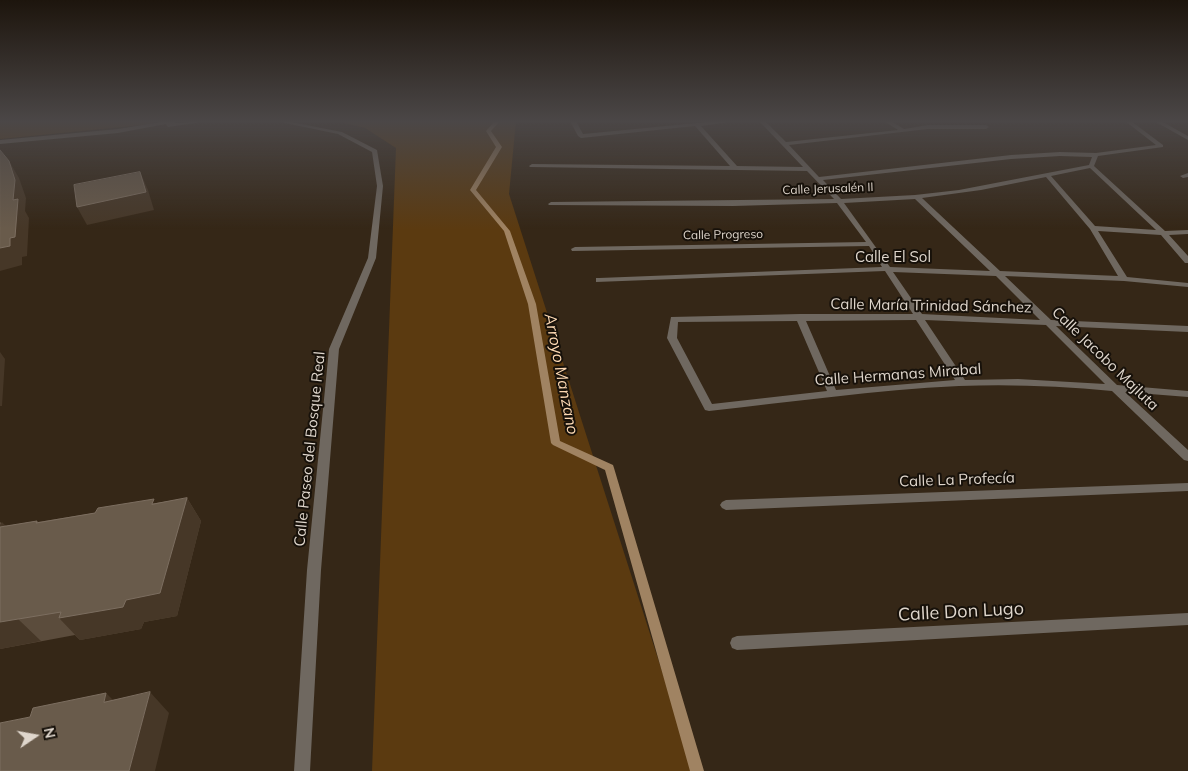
<!DOCTYPE html>
<html>
<head>
<meta charset="utf-8">
<style>
	body { margin:0 }
	#map { position:relative; width:1188px; height:771px; overflow:hidden; background:#352717; font-family:Mulish,sans-serif }
	canvas { display:block }
	.north { position:absolute; left:10px; top:711px; width:50px; height:50px; -webkit-text-stroke:4px #17110a; paint-order:stroke; rotate:78deg; font-size:14px; font-weight:700; line-height:20px; text-align:center; color:#dfd6cc }
	.north::after { content:''; display:block; margin:auto; width:18px; height:22px; background:#dfd6cc; clip-path:polygon(50% 0,100% 100%,50% 72%,0 100%) }
</style>
</head>
<body>
<div id="map">
<canvas width="1188" height="771"></canvas>
<div class="north">N</div>
</div>
<script>
const ctx = document.querySelector('canvas').getContext('2d');
ctx.lineJoin = 'round';
function paint(path, color) {
  ctx.fillStyle = color;
  ctx.fill(path, 'evenodd');
}
function strokePath(path, color, width, dash) {
  ctx.strokeStyle = color;
  ctx.lineWidth = width;
  ctx.lineCap = dash ? 'butt' : 'round';
  ctx.setLineDash(dash || []);
  ctx.stroke(path);
}
function label(font, color, halo, rows, align = 'center') {
  ctx.font = font + ' Mulish,sans-serif';
  ctx.lineWidth = 4;
  ctx.setLineDash([]);
  ctx.textBaseline = 'middle';
  ctx.strokeStyle = halo;
  ctx.fillStyle = color;
  for (const [text, x, y, turn = 0] of rows) {
    ctx.save();
    ctx.translate(x, y);
    ctx.rotate((+turn || 0) * Math.PI / 180);
    ctx.textAlign = isNaN(turn) ? turn : align;
    if (halo) ctx.strokeText(text, 0, 0);
    ctx.fillText(text, 0, 0);
    ctx.restore();
  }
}
const green = new Path2D(`
	M0 121H162L143 125 0 139Z
	M336 121H516L509 194 694 771H372L396 148 365 128Z`);
const stream = new Path2D(`
	M495 121H500L491 131 502 147 476 190 510 231 536 304 560 441 613 465 614 468 704 771H690L605 470 553 445 551 443 528 304 504 231 470 190 496 147 486 131Z`);
const street = new Path2D(`
	M166 121H178L174 123 209 121 168 127 166 124 118 133 0 144V140L118 129Z
	M275 121H286L342 132 377 150 383 186 376 258 339 349 321 570 310 771H294L307 570 329 349 368 258 377 186 372 152 338 134Z
	M570 121H576L583 134 717 121H737L701 126 737 166 803 167 759 121H765L786 142 898 130 884 121H891L904 129 928 125H986L989 127 986 129H928L789 145 819 177 1011 155 1060 152 1096 153 1156 145 1125 121H1131L1163 145V147L1098 156 1094 166 1165 231 1188 230V234L1169 235 1188 256V263H1185L1161 235 1098 231 1127 277 1188 283V287L1124 281 1005 276 1051 320 1188 326V332L1056 326 1117 385 1188 391V397L1125 392 1188 450V461L1184 460 1112 391C1061 386 1010 384 959 386 875 390 792 402 709 411L705 410 667 338 671 317 800 314H913L885 271 596 282V278H599L882 267 869 246 572 251 571 249 575 247 866 242 837 203 733 206 549 205 548 204 551 202 834 199 807 171 530 167 529 166 532 164 730 166 695 126 581 138 578 136ZM1060 156 1092 157 1089 165 959 190 915 195 841 199 823 180 1011 159ZM1090 168 1156 230 1095 226 1051 176ZM1046 177 1090 229 1118 276 1000 271 922 198 981 190ZM915 199 990 271 890 267 844 203ZM893 272 996 276 1040 320 922 314ZM916 320 955 380 836 390 806 321ZM925 320 1046 325 1105 384 1018 379 965 380ZM797 321 827 391 712 404 677 338 678 322Z
	M1154 121H1161L1188 136V140Z
	M1188 173V177L1183 178 1180 176Z
	M1188 483V491L726 510 722 508 720 505 722 502 726 500Z
	M1188 613V625L737 650 732 648 730 643 732 638 737 636Z`);
const wall = new Path2D(`
	M187 498 201 521 177 616 144 622 141 629 80 640 75 635 0 649V522L6 526 37 521 38 522Z`);
const shadedWall = new Path2D(`
	M9 161 19 178 26 198 25 211 29 218 27 256 22 257V265L0 271V248L13 200Z
	M140 172 148 190 154 210 87 225 77 207Z
	M0 352 5 359 2 406H0Z
	M187 498 201 521 177 616 144 622 141 629 80 640 59 618 126 600Z
	M2 522 23 545 0 528V525Z
	M18 619 41 641 0 649V622Z
	M150 692 169 713 155 771H129Z
	M106 693 127 714 104 702Z`);
const building = new Path2D(`
	M0 150 9 161 15 180 13 200 18 199 15 237 10 238V246L0 248Z
	M140 172 146 192 77 207 74 185Z
	M187 498 160 593 126 600 123 607 59 618 61 612 0 622V527L37 521 36 523 95 513 98 508 154 499 152 504Z
	M150 692 129 771H0V723L30 717 33 708 106 693 104 702Z`);
const farStreetnames = [
	["Calle Jerusalén II",828,189,-2],
	["Calle Progreso",723,235,-1]
];
const streetNames = [
	["Calle El Sol",893,257],
	["Calle María Trinidad Sánchez",931,306,1],
	["Calle Jacobo Majluta",1105,359,44],
	["Calle Hermanas Mirabal",898,375,-4],
	["Calle Paseo del Bosque Real",310,449,-84],
	["Calle La Profecía",957,480,-2]
];
const waterNames = [
	["Arroyo Manzano",561,374,79]
];
const nearStreetnames = [
	["Calle Don Lugo",961,612,-3]
];
paint(green, '#5b3a10');
paint(stream, '#a08362');
paint(street, '#6f6860');
paint(wall, '#5b4c3c');
paint(shadedWall, '#463727');
paint(building, '#695b4b');
strokePath(building, '#7c6e60', 1);
const sky = ctx.createLinearGradient(0, 0, 0, 229);
sky.addColorStop(0, '#1d150d');
sky.addColorStop(0.53, '#4b4747');
sky.addColorStop(1, '#4b474700');
ctx.fillStyle = sky;
ctx.fillRect(0, 0, 1188, 229);
label('12px', '#dfd6cc', '#17110a', farStreetnames);
label('15px', '#dfd6cc', '#17110a', streetNames);
label('italic 16px', '#fdd9b3', '#17110a', waterNames);
label('18px', '#dfd6cc', '#17110a', nearStreetnames);
</script>
</body>
</html>
